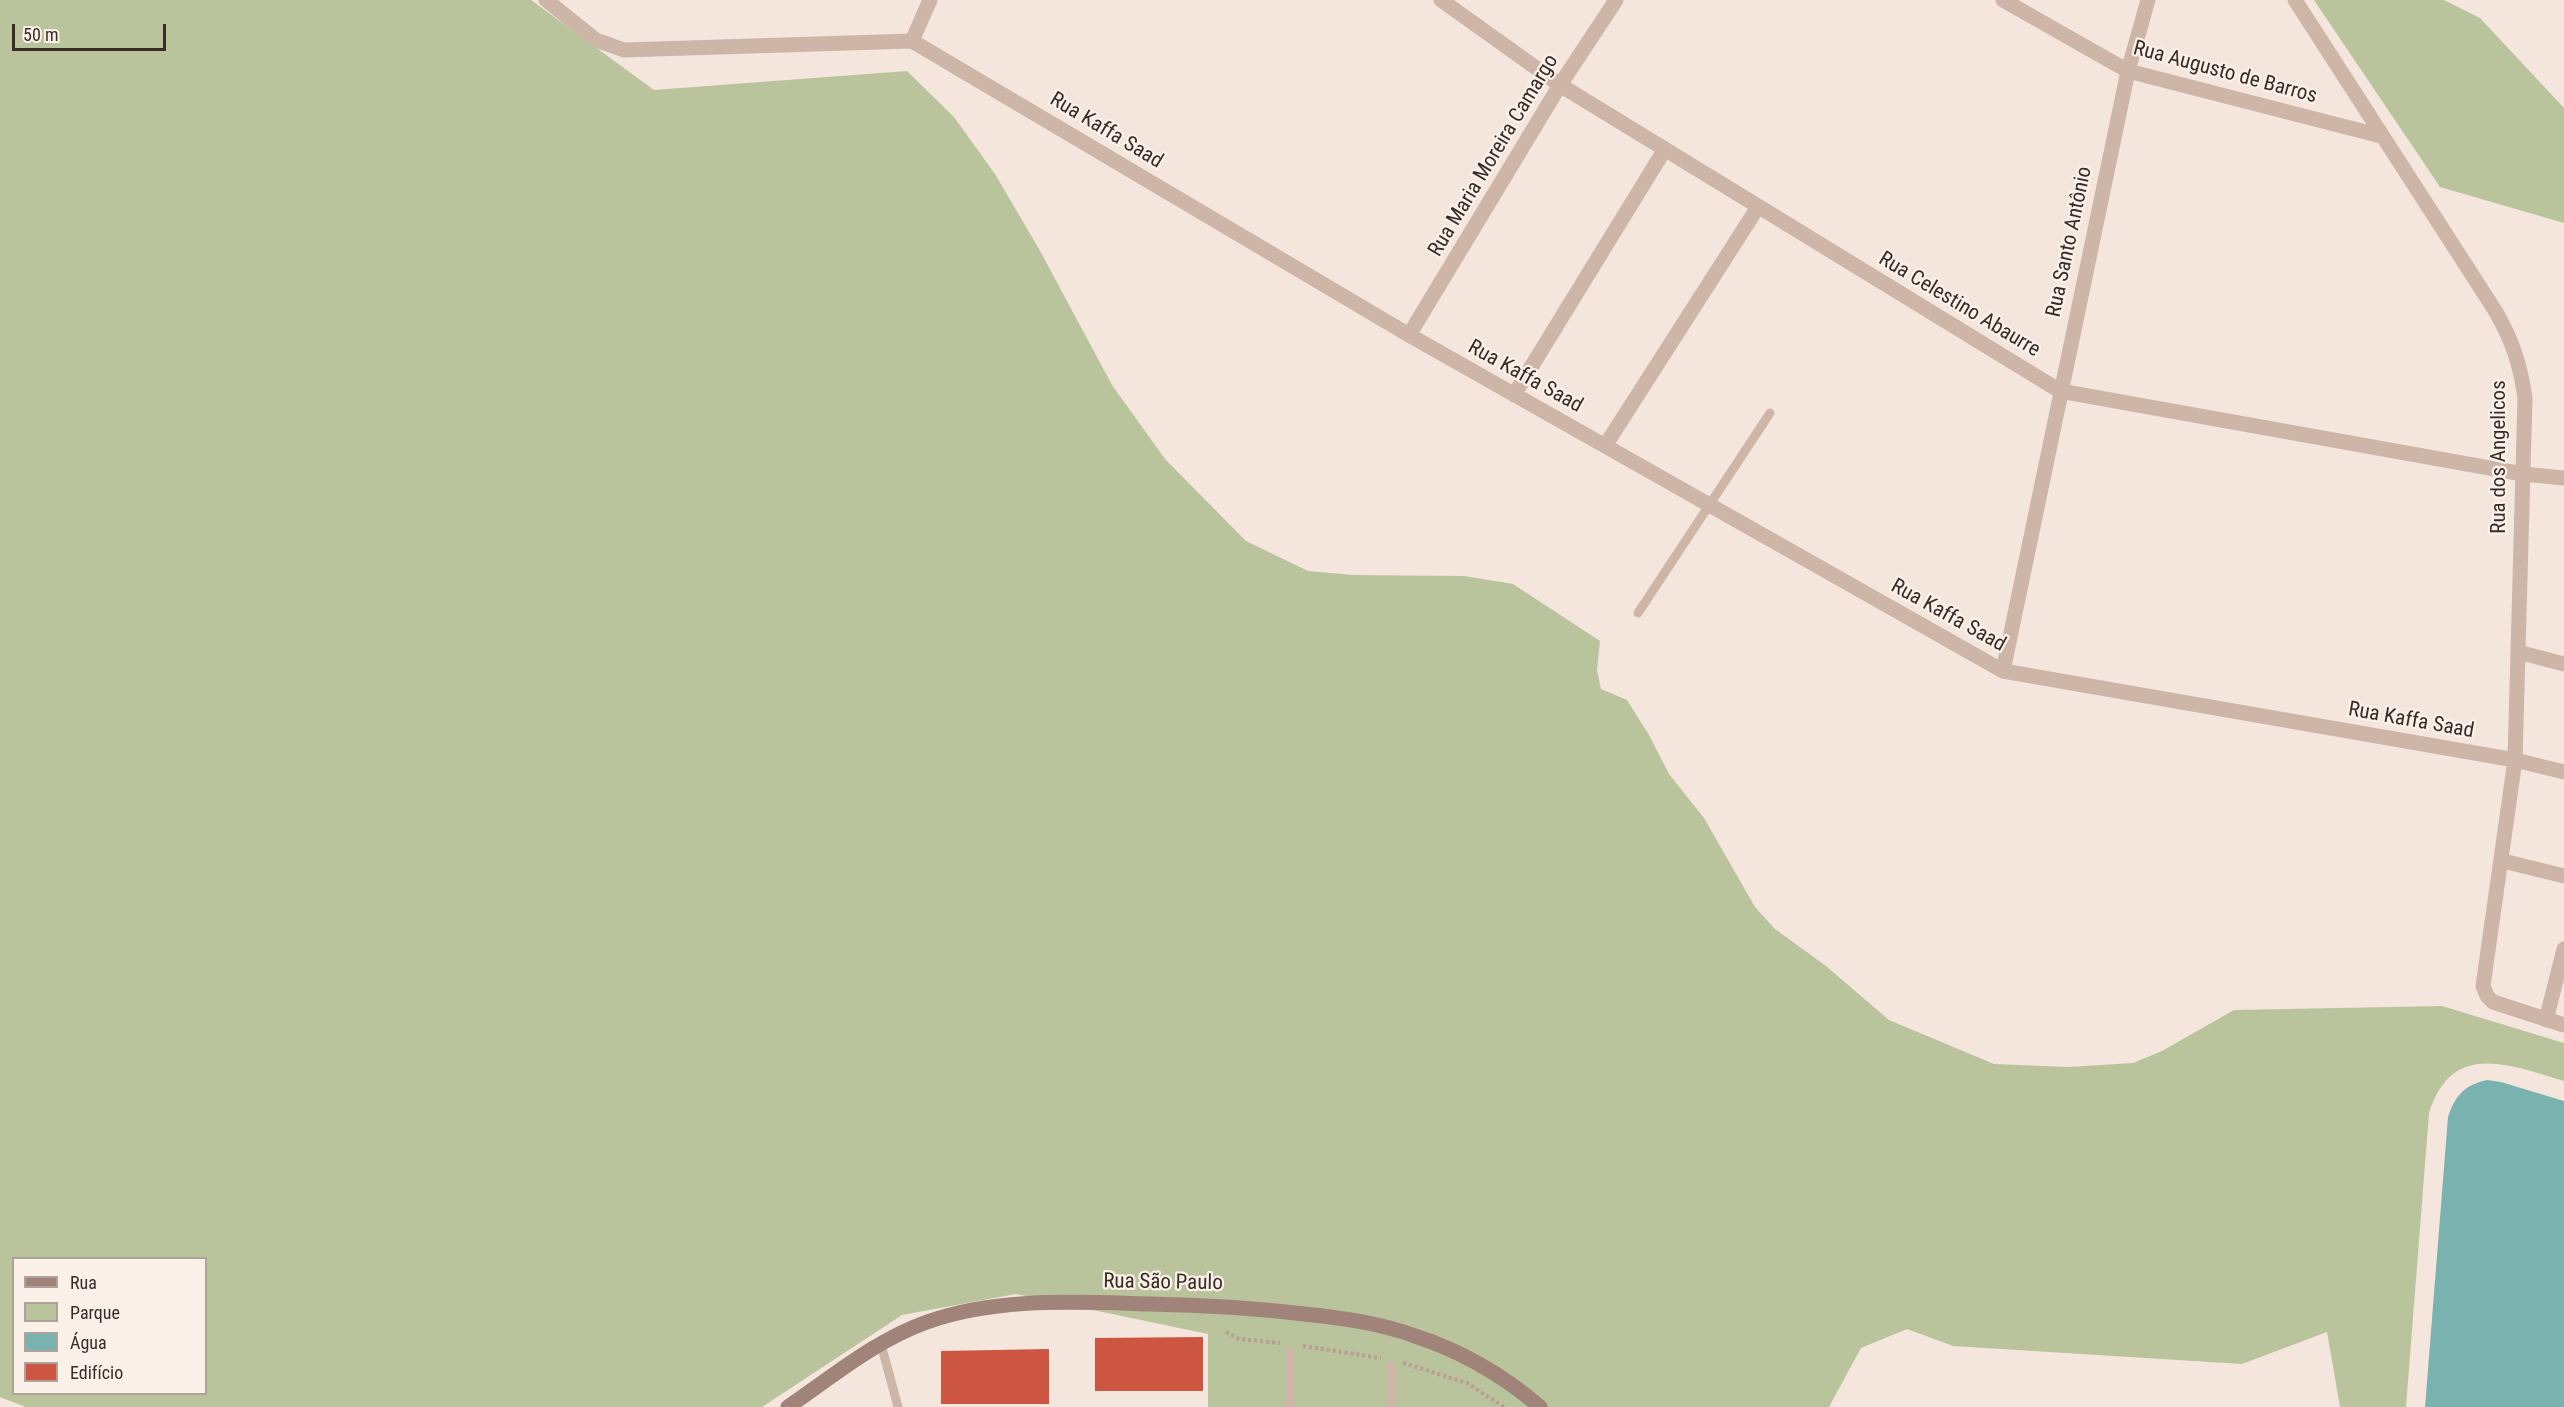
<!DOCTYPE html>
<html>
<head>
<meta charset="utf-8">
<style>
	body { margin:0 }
	#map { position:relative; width:2564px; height:1407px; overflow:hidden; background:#f4e6dd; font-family:"Roboto Condensed",sans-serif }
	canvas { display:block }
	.legend { position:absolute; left:12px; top:1257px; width:195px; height:138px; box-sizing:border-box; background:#fbf1e9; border:2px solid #ada29c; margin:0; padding:8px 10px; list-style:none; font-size:18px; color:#392c28 }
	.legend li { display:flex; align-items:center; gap:12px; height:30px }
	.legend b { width:30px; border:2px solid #ada29c }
	.scale { position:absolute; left:12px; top:24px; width:154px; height:27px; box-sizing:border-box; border:3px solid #392c28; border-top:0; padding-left:8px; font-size:18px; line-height:21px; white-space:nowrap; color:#392c28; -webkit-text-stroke:4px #fbf1e9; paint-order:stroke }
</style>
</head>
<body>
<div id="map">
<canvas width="2564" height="1407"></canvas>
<ul class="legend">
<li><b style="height:8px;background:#a08379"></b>Rua</li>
<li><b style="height:16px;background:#bac49c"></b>Parque</li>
<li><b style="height:16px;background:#7ab2af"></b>Água</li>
<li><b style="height:16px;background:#cc5642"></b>Edifício</li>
</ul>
<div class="scale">50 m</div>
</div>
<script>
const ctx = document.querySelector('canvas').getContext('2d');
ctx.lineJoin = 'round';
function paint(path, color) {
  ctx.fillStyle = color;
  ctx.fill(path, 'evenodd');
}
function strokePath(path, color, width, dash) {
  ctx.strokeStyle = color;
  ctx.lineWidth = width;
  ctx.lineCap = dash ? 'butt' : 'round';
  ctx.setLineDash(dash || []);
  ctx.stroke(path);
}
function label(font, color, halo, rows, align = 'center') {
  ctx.font = font + ' "Roboto Condensed",sans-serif';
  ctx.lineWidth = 4.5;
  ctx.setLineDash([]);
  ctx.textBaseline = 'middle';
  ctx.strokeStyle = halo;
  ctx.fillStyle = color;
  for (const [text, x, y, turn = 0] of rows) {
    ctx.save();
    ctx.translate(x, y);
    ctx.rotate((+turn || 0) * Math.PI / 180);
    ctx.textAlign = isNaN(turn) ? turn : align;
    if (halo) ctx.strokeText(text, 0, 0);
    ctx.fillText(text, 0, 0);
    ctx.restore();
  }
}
const green = new Path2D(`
	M0 0H531L654 90 907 71 954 117 995 174 1039 249 1112 385 1165 459 1246 541 1308 571 1353 575 1464 576 1513 584 1600 641 1597 670 1601 689 1627 700 1649 735 1669 774 1704 818 1755 907 1775 929 1826 966 1889 1020 1994 1064 2068 1067 2133 1063 2162 1051 2234 1010 2442 1006 2564 1043V1081C2509 1065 2452 1040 2429 1113L2406 1407H2340L2327 1332 2242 1364 1953 1346 1907 1329 1861 1348 1829 1407H1208V1334L1016 1294 902 1315 762 1407H26L0 1397ZM14 1258H206V1394H14Z
	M2314 0H2444L2480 18 2564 108V223L2440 187Z`);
const water = new Path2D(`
	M2487 1080 2501 1082 2564 1101V1407H2425L2448 1117C2455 1095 2465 1085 2487 1080Z`);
const building = new Path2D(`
	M1203 1337V1391H1095V1338Z
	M1049 1349V1404H941V1351Z`);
const path = new Path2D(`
	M1226 1332 1239 1339 1280 1343
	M1303 1346 1381 1358
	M1403 1363 1467 1383 1504 1407`);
const lane = new Path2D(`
	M1638 613 1770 413
	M881 1344 898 1407
	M1290 1353V1407
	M1391 1366V1407`);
const street = new Path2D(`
	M546 0 596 40 624 50 912 41 1409 335 2003 671 2515 760 2564 772
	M1441 0 1560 85 2060 391 2523 474 2564 478
	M2003 0 2128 71 2381 136
	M2295 0 2496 312C2513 342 2520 364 2525 398L2515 760 2483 986 2487 996 2493 1002 2564 1025
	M912 41 930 0
	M1409 335 1560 85 1616 0
	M1514 395 1665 149
	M1605 446 1758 207
	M2518 652 2564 664
	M2003 671 2128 71 2148 0
	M2503 861 2564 876
	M2546 1020 2564 949`);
const secondary = new Path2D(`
	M788 1407C832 1377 876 1340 927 1322 997 1297 1077 1302 1151 1304 1203 1305 1253 1308 1304 1314 1342 1318 1380 1323 1415 1336 1461 1351 1504 1376 1540 1407`);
const streetNames = [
	["Rua Augusto de Barros",2225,73,15],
	["Rua Kaffa Saad",1106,131,31],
	["Rua Maria Moreira Camargo",1494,156,-59],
	["Rua Santo Antônio",2070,242,-78],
	["Rua Celestino Abaurre",1959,305,31],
	["Rua Kaffa Saad",1525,377,29],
	["Rua dos Angelicos",2500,457,-90],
	["Rua Kaffa Saad",1948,616,29],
	["Rua Kaffa Saad",2411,721,10],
	["Rua São Paulo",1163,1283,1]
];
paint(green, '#bac49c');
paint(water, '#7ab2af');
paint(building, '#cc5642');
strokePath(path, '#b89e92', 4, [3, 3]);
strokePath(lane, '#cdb5a8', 9);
strokePath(street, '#cdb5a8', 15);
strokePath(secondary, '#a08379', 15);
label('21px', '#392c28', '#fbf1e9', streetNames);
</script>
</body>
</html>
